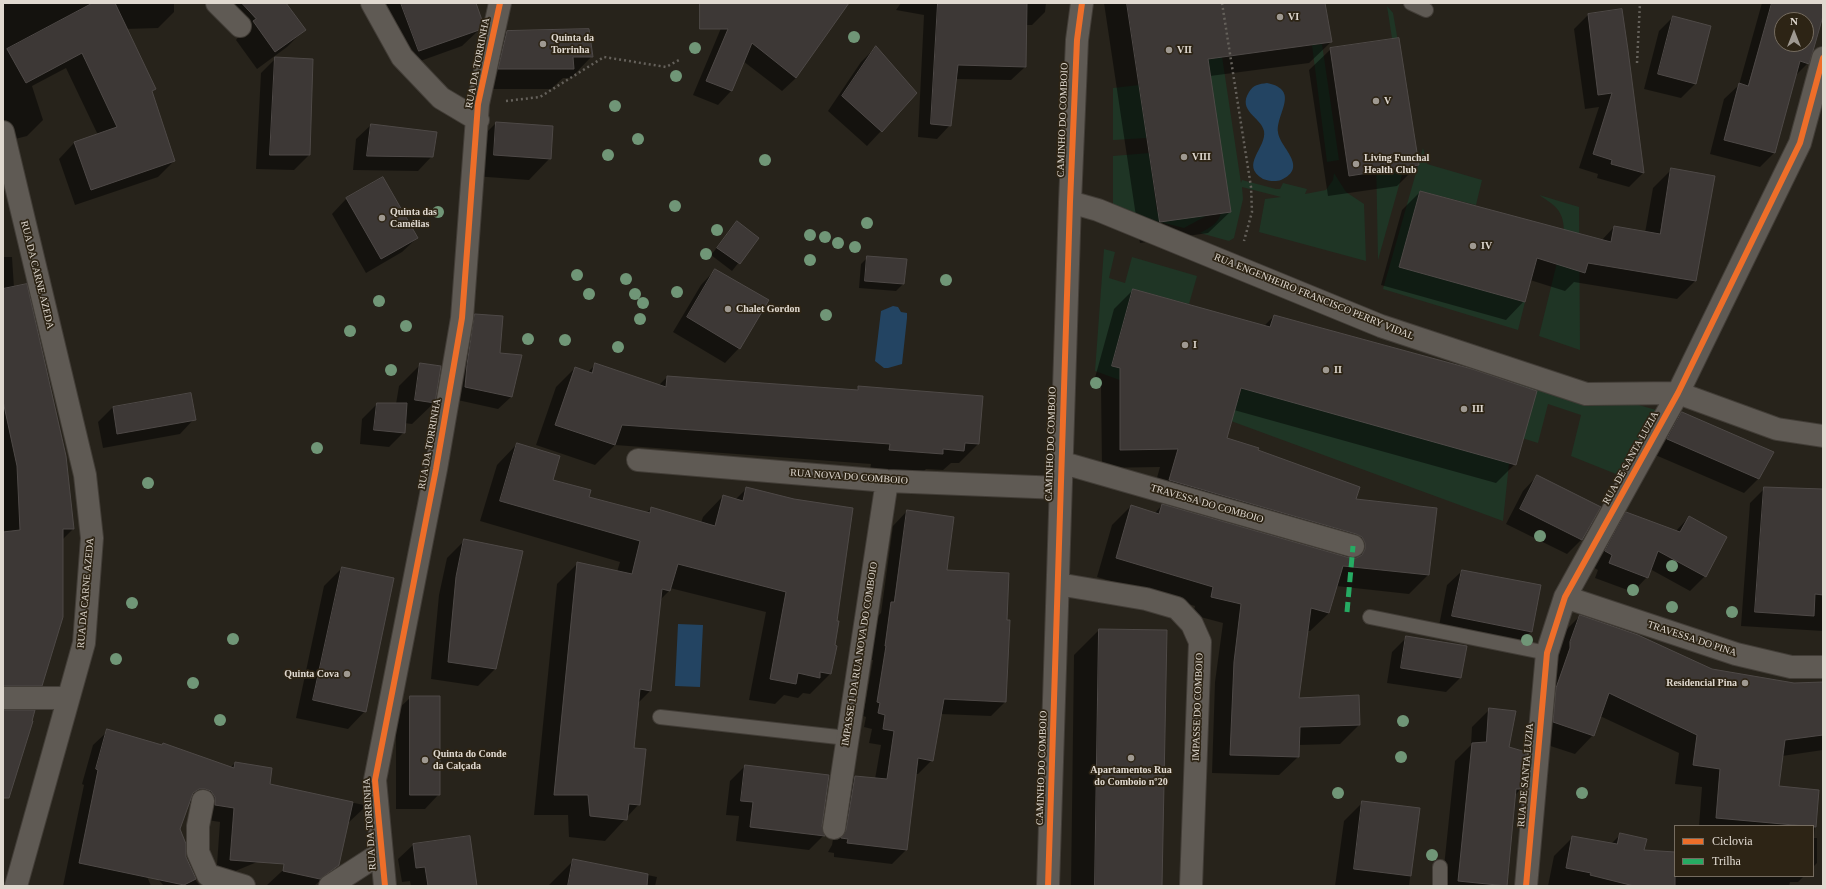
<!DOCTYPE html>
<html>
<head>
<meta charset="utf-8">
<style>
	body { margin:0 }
	#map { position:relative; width:1826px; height:889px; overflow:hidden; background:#27231b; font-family:"Times New Roman",serif }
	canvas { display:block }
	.frame { position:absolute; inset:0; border:4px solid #e0d9d0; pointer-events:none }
	.legend { position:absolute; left:1674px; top:825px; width:140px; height:52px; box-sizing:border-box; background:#2d2415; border:1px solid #756c60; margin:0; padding:5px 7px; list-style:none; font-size:12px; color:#e0d9d0 }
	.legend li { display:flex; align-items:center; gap:8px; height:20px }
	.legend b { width:20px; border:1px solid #756c60 }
	.north { position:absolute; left:1774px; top:12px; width:40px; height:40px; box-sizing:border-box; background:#2d2415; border:1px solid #756c60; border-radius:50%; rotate:0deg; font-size:11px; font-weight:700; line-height:16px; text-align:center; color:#e0d9d0 }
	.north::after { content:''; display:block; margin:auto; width:14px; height:18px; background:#9f9991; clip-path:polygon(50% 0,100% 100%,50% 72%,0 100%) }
</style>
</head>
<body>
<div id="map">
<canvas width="1826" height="889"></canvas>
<div class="frame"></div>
<ul class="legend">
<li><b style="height:5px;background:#ee6e29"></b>Ciclovia</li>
<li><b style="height:5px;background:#26ab63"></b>Trilha</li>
</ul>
<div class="north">N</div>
</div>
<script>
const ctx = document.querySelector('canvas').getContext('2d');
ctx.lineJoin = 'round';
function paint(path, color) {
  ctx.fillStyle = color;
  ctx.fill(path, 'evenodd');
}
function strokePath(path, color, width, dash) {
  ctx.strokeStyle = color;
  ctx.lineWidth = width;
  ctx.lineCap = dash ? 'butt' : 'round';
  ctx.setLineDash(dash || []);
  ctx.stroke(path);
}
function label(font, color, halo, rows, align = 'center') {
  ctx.font = font + ' "Times New Roman",serif';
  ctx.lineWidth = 3.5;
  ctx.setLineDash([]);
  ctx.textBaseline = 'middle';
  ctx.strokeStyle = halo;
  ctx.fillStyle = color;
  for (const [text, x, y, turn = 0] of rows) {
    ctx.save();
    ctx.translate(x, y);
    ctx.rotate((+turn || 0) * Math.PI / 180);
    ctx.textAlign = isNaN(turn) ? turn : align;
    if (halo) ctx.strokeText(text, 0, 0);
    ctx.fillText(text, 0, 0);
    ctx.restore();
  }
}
const green = new Path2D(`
	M1198 3H1214L1241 183 1242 180 1276 189H1280L1283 183 1307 189 1305 194 1326 190 1333 180 1334 173 1346 192 1364 204 1366 261 1259 232 1265 199 1281 197 1242 187 1243 199 1234 238 1229 241 1200 233C1210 228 1221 222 1221 210Z
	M1387 6 1393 13 1404 76 1398 77Z
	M1322 44 1339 160 1327 162 1312 45Z
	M1139 85 1147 138 1113 140V88Z
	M1423 148 1427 164 1482 180 1476 205 1420 191 1399 267 1525 302 1518 330 1383 289Z
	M1409 150 1378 260 1376 155Z
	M1149 153 1157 212 1207 205 1209 210 1206 216 1184 228 1113 210V156Z
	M1539 195 1579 207 1580 350 1539 336 1564 234C1564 212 1558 207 1539 195Z
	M1104 249 1115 252 1109 278 1125 283 1132 257 1197 276 1189 304 1133 289 1112 366 1238 401 1242 387 1495 457 1518 370 1656 410 1621 476 1571 456 1581 415 1548 404 1538 443 1512 435 1503 521 1095 371Z`);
const water = new Path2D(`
	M1267 83C1301 90 1276 113 1278 132 1279 147 1310 167 1281 180 1276 182 1268 181 1263 179 1239 165 1267 148 1264 131 1261 117 1237 111 1249 92 1253 85 1259 84 1267 83Z
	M893 306 898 307 901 312 907 313V318L902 364 888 368H884L875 361 881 311Z
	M678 624 703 625 700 687 675 686Z`);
const shadow = new Path2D(`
	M3 3H174V12L158 28 126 29 155 89 151 93 174 161 158 177 75 205 59 159 74 143 98 135 66 68 32 86 43 120 27 136 3 142Z
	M209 3H285L304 30 287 47 257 69 236 40 239 36Z
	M377 3H475L481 28 462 46 401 68Z
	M742 3H848L796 78 782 91 743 61 731 91 718 105 693 95 724 21Z
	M901 3H1046L1045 12 1032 25H1026L1025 67 1011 80 955 79 950 125 937 139 918 137 924 15 896 10Z
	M1104 3H1324L1331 42 1309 63 1210 76 1230 212 1208 233 1140 243Z
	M1762 3H1823V16H1822L1808 63 1795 76 1774 153 1760 167 1710 154 1724 99 1739 85ZM1782 20H1806V44H1782Z
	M1622 11 1643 173 1629 187 1597 178 1598 174 1579 168 1599 107 1585 109 1574 29 1588 15Z
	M1673 17 1695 84 1681 98 1644 89 1659 31Z
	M507 32 592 56 571 78H563L551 89H478L486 54Z
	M876 47 881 131 867 146 828 111 861 62Z
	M1331 49 1418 165 1397 186 1328 196 1309 70Z
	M276 58 309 155 294 170 256 169 261 73Z
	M496 123 550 158 529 180 473 176 475 144Z
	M371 125 432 156 418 171 353 170 356 139Z
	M1672 169 1713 176 1695 281 1677 299 1574 282 1565 291 1530 280 1524 301 1506 320 1381 285 1402 210 1420 192 1601 241 1614 227 1645 233 1653 188Z
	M382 178 417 238 402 252 366 273 332 214 346 199Z
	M737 223 758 238 732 271 711 255Z
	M3 257H12L14 288 73 529 62 540 41 685 15 712 3 785Z
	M868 257 903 284 896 291 859 288 861 264Z
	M715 270 739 348 725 363 673 332 701 285Z
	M1133 290 1264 326 1274 316 1515 464 1496 483 1234 410 1226 439 1257 450 1354 500 1428 575 1409 594 1336 586 1329 613 1310 631H1307L1298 699 1359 725 1340 744 1298 745V757L1279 775 1212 773 1215 682 1223 623 1193 615 1195 606 1097 577 1112 525 1131 506 1155 513 1162 505 1345 557 1337 552 1151 499 1160 467 1102 468 1101 387 1093 385 1114 309Z
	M475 315 499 354 511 397 498 409 453 399 463 328Z
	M420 365 434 403 412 424 404 423V432L389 447 360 444 362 419 377 404H396L399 386Z
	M595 365 658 386 667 377 855 391 859 387 978 444 959 463H951L943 470 926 469 922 473 870 470 871 464 615 445 595 465 536 445 556 387 575 368 588 372Z
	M190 394 194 419 180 434 103 448 98 422 113 407Z
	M1682 413 1758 479 1744 493 1653 454 1667 428Z
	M517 444 551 481 588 498 646 513 652 508 701 523 703 517 723 496 735 500 747 488 835 622 831 673 810 694 803 693 798 698 784 695 775 704 749 700 766 612 670 588 669 591 660 600 650 691 637 704 633 749 639 804 605 841 569 837 568 815H534L557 584 577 564 617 572 620 562 480 521 497 465Z
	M1537 476 1581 540 1567 554 1506 524 1523 491Z
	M1765 488 1823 490V631L1741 626 1750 503Z
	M907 511 946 571 1006 621H1009L1005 702 991 716 940 714 932 760 918 774H915L906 850 892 864 834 857V853L828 852 832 845 841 791 855 777 875 779 881 745 869 743 872 729 864 727 866 717 863 716 873 660H871L877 617 881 613 893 526Z
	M1626 514 1675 532 1689 517 1705 576 1690 591 1650 569 1647 577 1633 592 1595 578 1598 570 1591 566 1612 528Z
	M464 541 495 669 478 686 431 679 439 595 447 558Z
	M342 568 365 711 348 729 296 718 324 586Z
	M1462 571 1531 631 1516 646 1438 631 1447 585Z
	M1580 616 1711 670 1794 684 1823 683V750L1782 756 1778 787 1818 791 1814 838H1817V863L1813 867V826H1699L1702 787 1675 784 1679 753 1600 716 1593 735 1575 754 1535 741 1561 635Z
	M1099 630 1161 886H1071L1074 655Z
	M1407 637 1460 678 1446 692 1387 683 1392 652Z
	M411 697 439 794 425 809H396V711Z
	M1490 709 1508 748 1521 789 1515 795 1506 885 1442 886 1455 761 1471 745 1472 727Z
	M108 731 230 768 235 763 269 785 364 805V808L347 824 338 865 314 886 267 885 320 836 216 879 220 822 201 819 197 806 191 803H188L179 829 185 857 196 881 200 886H164L139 857 151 886H63L84 785 82 784 93 745Z
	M745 766 821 826 824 835 809 850 736 841 739 816 726 815 730 781Z
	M1363 802 1418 809 1409 886H1335L1344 821Z
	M1621 834 1643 851 1675 853V876H1804L1798 882H1790L1789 886H1548L1554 856 1573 837 1611 844Z
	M469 837 476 886H411L410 881 402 882 398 859 413 845Z
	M574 860 657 877 655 886H548Z`);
const building = new Path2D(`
	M93 3H115L156 89 152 91 175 161 91 190 74 142 117 127 82 53 26 83 7 49Z
	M242 3H286L306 30 275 52 253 21 256 19Z
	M401 3H476L483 23 482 29 419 51Z
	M700 3H849L796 78 752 43 732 91 706 81 728 29H700Z
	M938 3H1027L1026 67 958 65 951 126 931 124Z
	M1127 3H1325L1332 42 1208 59 1231 212 1160 222Z
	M1772 3H1823V16L1813 51 1809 64 1800 61 1775 153 1724 140 1739 83 1748 86ZM1782 20H1806V44H1782Z
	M1622 9 1628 50 1644 173 1611 164 1612 160 1593 154 1612 93 1598 95 1588 14Z
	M1673 16 1711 26 1696 84 1658 74Z
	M589 29 593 57H573L574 69H498L507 31Z
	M1399 38 1419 165 1349 176 1330 48Z
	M876 46 917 93 882 132 842 96Z
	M275 57 313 59 310 155H270Z
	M496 122 553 126 551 159 494 155Z
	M371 124 437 132 433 157 367 156Z
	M1671 168 1715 176 1696 281 1588 263 1585 273 1537 258 1525 302 1399 267 1420 191 1611 242 1614 226 1660 234Z
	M383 177 418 238 381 259 346 198Z
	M737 221 759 238 740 264 717 248Z
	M867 256 907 259 904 284 865 281Z
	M715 269 769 300 740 349 687 317Z
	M27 284 66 456 74 529H63V617L42 686H3V532L20 530 17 466 3 401V289Z
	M1133 289 1270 327 1274 315 1472 369 1537 391 1516 465 1241 388 1227 438 1259 448 1258 450 1360 487 1356 499 1437 508 1429 575 1343 566 1329 613 1311 608 1299 698 1359 695 1360 725 1300 727 1299 757 1230 755 1234 662 1241 604 1211 597 1213 587 1116 558 1131 505 1159 514 1162 504 1350 558H1356L1362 555 1365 549V543L1362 537 1356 534 1169 480 1178 449 1120 450V368L1112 366Z
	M475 314 503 316 500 353 522 355 512 397 465 387 467 365Z
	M420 363 441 366 435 403 415 400Z
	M595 363 666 387 667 376 858 390V386L983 396 979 444 965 443 964 451 943 449V454L889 450 890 444 622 425 615 445 555 425 575 367 592 373Z
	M191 393 196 420 117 434 113 407Z
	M377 403H407L405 433 374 430Z
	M1682 412 1774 452 1759 479 1667 439Z
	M517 443 560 456 553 480 591 490 589 497 650 513 651 507 715 526 723 495 743 501 746 487 794 499 853 508 837 621H839L835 645 837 646 831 674 820 672V678L798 673 796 684 770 679 786 592 678 564 670 591 662 589 651 691 640 689 634 748 646 749 640 805 629 804 627 820 590 816 588 795H554L577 562 632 574 640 541 500 501Z
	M1537 475 1601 507 1582 540 1520 509Z
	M1764 487 1823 489V595L1815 594 1814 616 1755 612Z
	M907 510 954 517 947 570 1009 573 1007 620H1010L1006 702 944 699 933 761 918 758 907 850 847 843 848 839 841 838 846 830 855 776 887 779 894 731 883 729 885 715 878 713 880 703 877 702 886 646H885L891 602H894Z
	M1626 512 1680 532 1689 516 1727 537 1706 577 1658 551 1648 578 1609 563 1612 555 1605 551Z
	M464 539 523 551 496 669 448 662 456 577Z
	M342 567 394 578 366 712 313 700Z
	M1462 570 1541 585 1532 632 1452 616Z
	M1580 615 1638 635 1712 669 1794 683 1823 682V735L1785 740 1779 786 1819 790 1816 827 1716 818 1720 769 1693 765 1697 735 1609 693 1594 736 1553 722 1556 688 1570 648V642Z
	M1099 629 1167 630 1162 886H1095Z
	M1406 636 1467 646 1461 678 1401 668Z
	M410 696H440V795H410Z
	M1489 708 1516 711 1509 747 1526 752 1522 789H1516L1507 886 1458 881 1472 743 1486 742Z
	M3 710H35L32 721H33L9 798H3Z
	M107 729 162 745 163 743 234 768 235 762 272 768 270 784 353 802 339 865 320 879 283 871 284 864 230 860 234 808 215 805V797L211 791 205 789H199L193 793 180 829 186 844V857L196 879 184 885 79 863 98 770 96 769Z
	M745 765 829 775 822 826 825 836 750 827 753 802 741 801Z
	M1362 801 1420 808 1411 876 1354 869Z
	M1620 833 1647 839 1644 850 1675 852V886H1634L1590 875 1591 873 1566 868 1572 836 1617 844Z
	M470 836 477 886H428L425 867 416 868 413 844Z
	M573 859 648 874 647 886H568Z`);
const path = new Path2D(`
	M1222 3 1251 187 1252 212 1244 241
	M1637 63 1640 3
	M506 101 540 97 604 57 666 67 679 60`);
const lane = new Path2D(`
	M1411 3 1426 10
	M1370 617 1547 653
	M660 717 847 738
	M1440 867V886`);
const street = new Path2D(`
	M217 3 240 26
	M372 3 402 57 441 98 478 120
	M3 132 85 475 92 538 84 643 16 886
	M1070 202 1098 210 1381 326 1586 394 1678 393 1777 429 1823 436
	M638 460 887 481 1060 488
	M1060 462 1353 546
	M1058 584 1146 599 1177 608 1192 624 1200 642 1191 886
	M1565 597 1736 654 1791 667H1823
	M3 698H67
	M203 801 198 826V852L208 875 244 886
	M834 828 887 481
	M330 886 381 853
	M385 886 375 780 436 469 462 318 478 104 500 3
	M1048 886 1070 202 1077 40 1082 3
	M1526 886 1547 653 1565 597 1678 393 1800 143 1823 58`);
const quiet = new Path2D(`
	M1347 612 1353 546`);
const cycleway = new Path2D(`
	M385 886 375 780 436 469 462 318 478 104 500 3
	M1048 886 1070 202 1077 40 1082 3
	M1526 886 1547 653 1565 597 1678 393 1800 143 1823 58`);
const trees = [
	[854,37],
	[695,48],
	[676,76],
	[615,106],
	[638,139],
	[608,155],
	[765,160],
	[675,206],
	[438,212],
	[867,223],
	[717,230],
	[810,235],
	[825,237],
	[838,243],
	[855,247],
	[706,254],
	[810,260],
	[577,275],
	[626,279],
	[946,280],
	[677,292],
	[589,294],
	[635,294],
	[379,301],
	[643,303],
	[826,315],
	[640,319],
	[406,326],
	[350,331],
	[528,339],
	[565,340],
	[618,347],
	[391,370],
	[1096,383],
	[317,448],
	[148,483],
	[1540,536],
	[1672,566],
	[1633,590],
	[132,603],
	[1672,607],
	[1732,612],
	[233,639],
	[1527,640],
	[116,659],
	[193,683],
	[220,720],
	[1403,721],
	[1401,757],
	[1338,793],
	[1582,793],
	[1432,855]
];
const markers = [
	[1280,17,4,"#9f9991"],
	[543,44,4,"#9f9991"],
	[1169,50,4,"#9f9991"],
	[1376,101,4,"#9f9991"],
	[1184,157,4,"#9f9991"],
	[1356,164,4,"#9f9991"],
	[382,218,4,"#9f9991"],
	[1473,246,4,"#9f9991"],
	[728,309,4,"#9f9991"],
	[1185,345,4,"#9f9991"],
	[1326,370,4,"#9f9991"],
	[1464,409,4,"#9f9991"],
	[347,674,4,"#9f9991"],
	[1745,683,4,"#9f9991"],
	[1131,758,4,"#9f9991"],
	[425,760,4,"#9f9991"]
];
const poiNames = [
	["VI",1288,17],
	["Quinta da",551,38],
	["Torrinha",551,50],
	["VII",1177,50],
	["V",1384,101],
	["VIII",1192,157],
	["Living Funchal",1364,158],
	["Health Club",1364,170],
	["Quinta das",390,212],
	["Camélias",390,224],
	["IV",1481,246],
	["Chalet Gordon",736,309],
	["I",1193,345],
	["II",1334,370],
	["III",1472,409],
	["Quinta Cova",339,674,"right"],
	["Residencial Pina",1737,683,"right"],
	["Quinta do Conde",433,754],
	["da Calçada",433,766],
	["Apartamentos Rua",1131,770,"center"],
	["do Comboio nº20",1131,782,"center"]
];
const streetNames = [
	["RUA DA TORRINHA",478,63,-79],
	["CAMINHO DO COMBOIO",1063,120,-88],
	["RUA DA CARNE AZEDA",37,275,76],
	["RUA ENGENHEIRO FRANCISCO PERRY VIDAL",1314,297,22],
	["RUA DA TORRINHA",430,444,-80],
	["CAMINHO DO COMBOIO",1051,444,-88],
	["RUA DE SANTA LUZIA",1631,458,-61],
	["RUA NOVA DO COMBOIO",849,477,4],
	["TRAVESSA DO COMBOIO",1207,504,16],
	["RUA DA CARNE AZEDA",86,593,-85],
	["TRAVESSA DO PINA",1692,639,18],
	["IMPASSE 1 DA RUA NOVA DO COMBOIO",860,654,-81],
	["IMPASSE DO COMBOIO",1198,707,-88],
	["CAMINHO DO COMBOIO",1042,768,-88],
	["RUA DE SANTA LUZIA",1526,775,-85],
	["RUA DA TORRINHA",370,824,-94]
];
paint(green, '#1f3525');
paint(water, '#234462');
paint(shadow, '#0007');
paint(building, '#3d3836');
strokePath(building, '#4e4947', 1);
strokePath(lane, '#423d37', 16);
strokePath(street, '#423d37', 24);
strokePath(path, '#65615b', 2.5, [2, 3]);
strokePath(lane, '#5f5a54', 14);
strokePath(street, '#5f5a54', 22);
strokePath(quiet, '#26ab63', 5, [10, 5]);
strokePath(cycleway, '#ee6e29', 6);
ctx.fillStyle = '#709677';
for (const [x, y] of trees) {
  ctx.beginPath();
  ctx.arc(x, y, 6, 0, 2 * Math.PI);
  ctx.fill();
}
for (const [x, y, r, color] of markers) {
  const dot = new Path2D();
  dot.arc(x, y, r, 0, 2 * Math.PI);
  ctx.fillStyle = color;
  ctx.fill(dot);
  strokePath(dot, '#2d2415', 1.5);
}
label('bold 10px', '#e0d9d0', '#2d2415', poiNames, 'left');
label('10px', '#e0d9d0', '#2d2415', streetNames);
</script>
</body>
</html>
